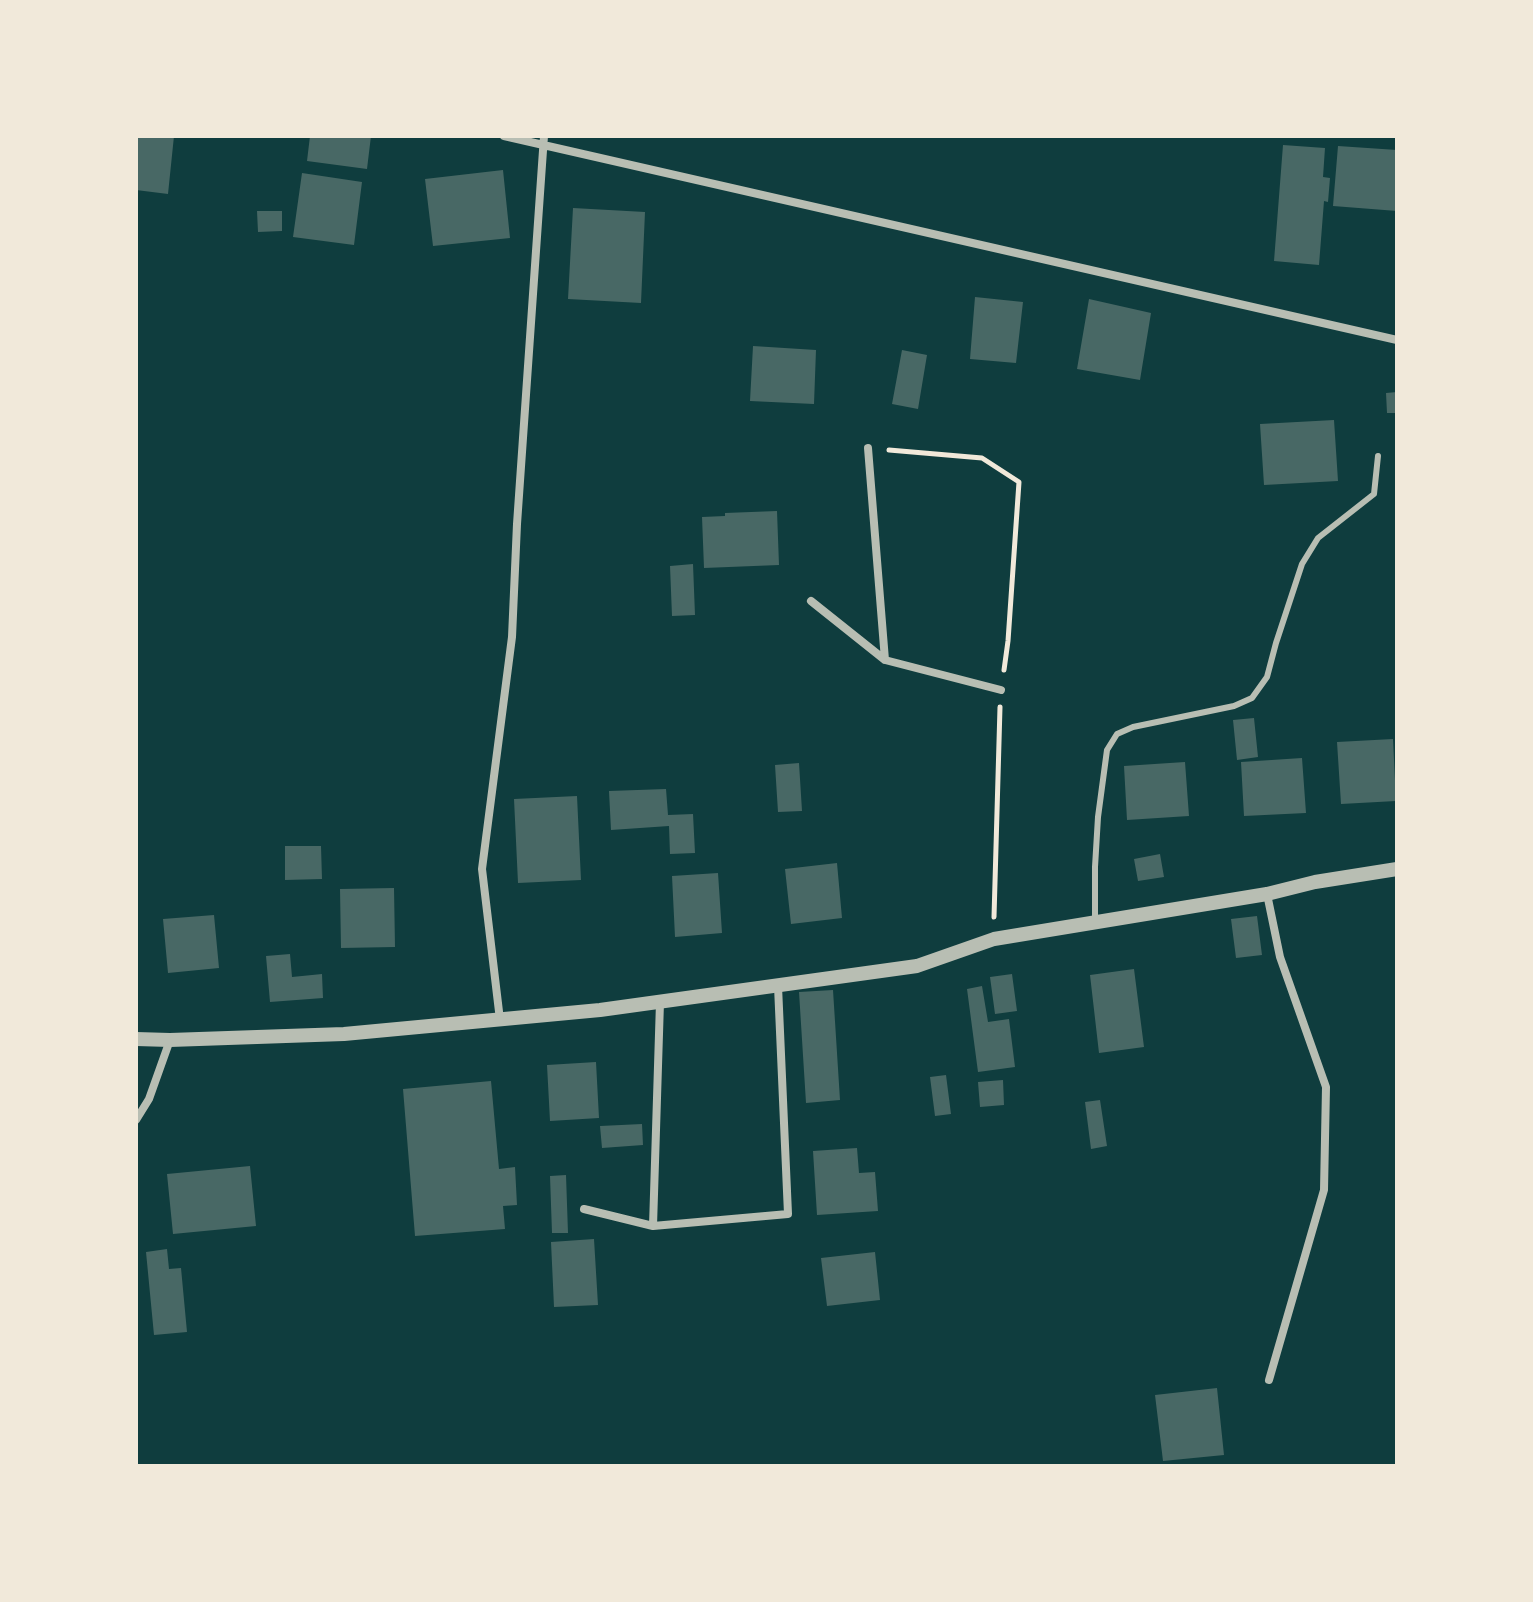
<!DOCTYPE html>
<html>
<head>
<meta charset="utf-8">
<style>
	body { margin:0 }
	#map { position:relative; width:1533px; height:1602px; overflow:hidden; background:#0f3d3e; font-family:"Roboto Serif",serif }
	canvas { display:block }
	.frame { position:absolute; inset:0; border:138px solid #f1e9da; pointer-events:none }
</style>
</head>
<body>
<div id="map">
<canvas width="1533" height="1602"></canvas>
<div class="frame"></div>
</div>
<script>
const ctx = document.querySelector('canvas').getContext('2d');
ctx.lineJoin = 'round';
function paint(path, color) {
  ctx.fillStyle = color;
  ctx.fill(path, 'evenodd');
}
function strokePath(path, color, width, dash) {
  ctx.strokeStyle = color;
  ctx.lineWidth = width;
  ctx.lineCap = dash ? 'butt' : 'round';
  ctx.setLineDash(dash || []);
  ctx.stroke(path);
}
const building = new Path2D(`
	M136 136H174L168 194 136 190Z
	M310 136H371L367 169 307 161Z
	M1283 145 1325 148 1323 177 1330 178 1328 202 1324 201 1319 265 1274 261Z
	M1338 146 1397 150V211L1333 206Z
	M503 170 510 238 433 246 425 179Z
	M302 173 362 182 354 245 293 237Z
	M573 208 645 212 641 303 568 299Z
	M257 211H282V231L258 232Z
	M975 297 1023 302 1016 363 970 359Z
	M1089 299 1151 313 1140 380 1077 369Z
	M753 346 816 350 814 404 750 401Z
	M902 350 927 355 918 409 892 404Z
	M1397 392V413H1387L1386 393Z
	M1334 420 1338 481 1264 485 1260 424Z
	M777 511 779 565 704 568 702 517 725 516V513Z
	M693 564 695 615 672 616 670 566Z
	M1254 718 1258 757 1237 760 1233 720Z
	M1393 739 1396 801 1341 804 1337 742Z
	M1302 758 1306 813 1244 816 1241 762Z
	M1185 762 1189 816 1127 820 1124 766Z
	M799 763 802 811 778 812 775 765Z
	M666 789 668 815 693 814 695 853 670 854 669 826 611 830 609 791Z
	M577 796 581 880 518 883 514 799Z
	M285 846H321L322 879 285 880Z
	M1160 854 1164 877 1138 881 1134 859Z
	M837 863 842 918 791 924 785 869Z
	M718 873 722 933 675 937 672 876Z
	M394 888 395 947 341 948 340 889Z
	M214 915 219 968 168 973 163 919Z
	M1257 916 1262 955 1236 958 1231 919Z
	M290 954 292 977 322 974 323 998 270 1002 266 956Z
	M1134 969 1144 1047 1099 1053 1090 975Z
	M1012 974 1017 1011 995 1014 990 977Z
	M982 986 988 1022 1009 1019 1015 1067 978 1072 967 989Z
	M833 990 840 1100 806 1103 799 992Z
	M596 1062 599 1118 550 1121 547 1065Z
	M946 1075 951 1114 935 1116 930 1077Z
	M1003 1080 1004 1105 980 1107 978 1082Z
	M491 1081 499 1169 515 1167 517 1205 503 1206 505 1229 415 1236 403 1089Z
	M1100 1100 1107 1146 1091 1149 1085 1102Z
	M642 1124 643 1145 602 1148 600 1126Z
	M857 1148 859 1173 875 1172 878 1211 817 1215 813 1151Z
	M250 1166 256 1226 173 1234 167 1174Z
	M566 1175 568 1233H552L550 1176Z
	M594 1239 598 1305 554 1307 551 1242Z
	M167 1249 169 1269 181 1268 187 1332 154 1335 146 1252Z
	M875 1252 880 1300 827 1306 821 1258Z
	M1217 1388 1224 1455 1163 1461 1155 1395Z`);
const path = new Path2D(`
	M889 450 982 458 1019 482 1008 641 1004 670
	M994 917 1000 707`);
const service = new Path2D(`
	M1095 922V867L1098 817 1107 750 1117 734 1133 727 1234 706 1252 698 1267 677 1276 643 1302 564 1318 538 1374 494 1378 456`);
const minor = new Path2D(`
	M504 136 1397 340
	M868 448 885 660
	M811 601 885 660 1001 690
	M1267 894 1280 957 1326 1087 1324 1190 1269 1380
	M500 1020 482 869 512 637 517 524 544 136
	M136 1120 149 1099 170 1040
	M584 1209 653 1226 788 1214 778 986
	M653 1226 660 1002`);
const tertiary = new Path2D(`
	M136 1039 170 1040 344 1034 600 1010 917 966 994 939 1267 894 1315 882 1397 869`);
paint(building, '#486865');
strokePath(path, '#f1e9da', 5);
strokePath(service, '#b8beb3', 6);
strokePath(minor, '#b8beb3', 8);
strokePath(tertiary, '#b8beb3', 14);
</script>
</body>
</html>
